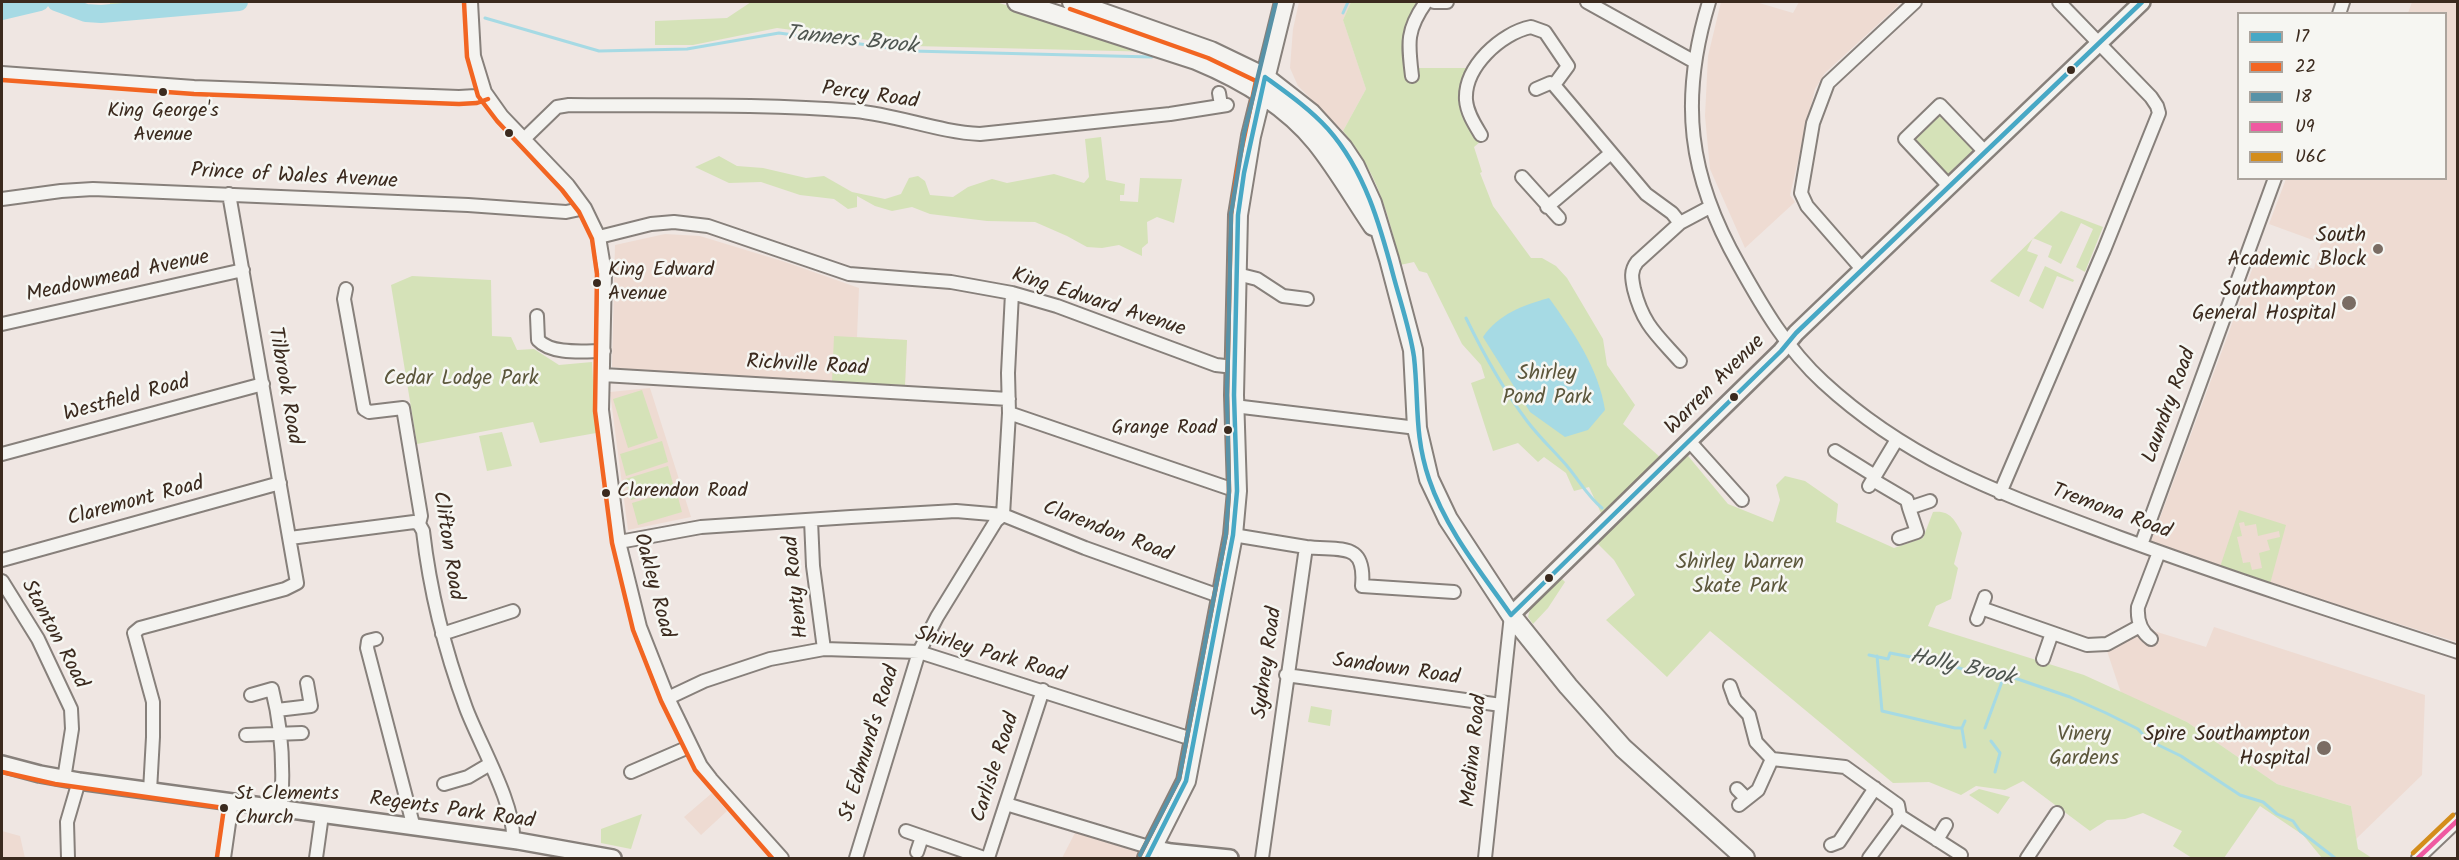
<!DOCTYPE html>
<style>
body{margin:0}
#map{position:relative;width:2459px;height:860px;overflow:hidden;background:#efe6e2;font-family:Kalam,sans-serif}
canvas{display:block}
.frame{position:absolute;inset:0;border:3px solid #3b2a1e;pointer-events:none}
.legend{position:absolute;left:2237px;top:12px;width:210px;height:168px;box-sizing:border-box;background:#f6f6f2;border:2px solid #aba49d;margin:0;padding:8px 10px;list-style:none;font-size:18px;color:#3b2a1e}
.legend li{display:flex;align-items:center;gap:12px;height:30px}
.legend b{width:30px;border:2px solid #aba49d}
</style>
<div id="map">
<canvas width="2459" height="860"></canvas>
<div class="frame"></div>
<ul class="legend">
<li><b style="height:8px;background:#47a8c5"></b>17</li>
<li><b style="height:8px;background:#f26522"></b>22</li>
<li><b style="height:8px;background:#5892a7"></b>18</li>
<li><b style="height:8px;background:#ef59a1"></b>U9</li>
<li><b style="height:8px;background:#d48d1b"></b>U6C</li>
</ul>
</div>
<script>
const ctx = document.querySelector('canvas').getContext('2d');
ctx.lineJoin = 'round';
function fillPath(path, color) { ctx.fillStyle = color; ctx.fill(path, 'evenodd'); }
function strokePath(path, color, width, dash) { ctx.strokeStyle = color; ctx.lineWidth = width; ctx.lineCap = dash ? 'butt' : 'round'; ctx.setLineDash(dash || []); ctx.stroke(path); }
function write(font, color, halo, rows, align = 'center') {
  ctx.font = font + ' Kalam,sans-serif'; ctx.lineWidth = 5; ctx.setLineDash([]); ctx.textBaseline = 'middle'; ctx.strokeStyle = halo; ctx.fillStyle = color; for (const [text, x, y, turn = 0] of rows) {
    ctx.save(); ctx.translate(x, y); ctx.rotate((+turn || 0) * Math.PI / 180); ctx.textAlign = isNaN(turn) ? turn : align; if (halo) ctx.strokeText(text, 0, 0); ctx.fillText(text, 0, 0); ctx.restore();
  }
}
fillPath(new Path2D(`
 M1299,2h52l-8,18 23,69 -23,42 -45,-45 -8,-18 3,-39z
 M1721,2h35l37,11 6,-11h96l4,3 -74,68 -10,16 -25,106 5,7 -50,46 -35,-79 -5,-53 3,-60z
 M2412,2h45v640l-187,-58 -119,-42 108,-291 25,10 2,-8 19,7 -2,5 11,4 7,-26 -52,-19 17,-45 160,-1v-164l-38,-1z
 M665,234l35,2 85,26 74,26 -2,49 50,3 -2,45 -258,-13 -35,-5 3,-122z
 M650,388l41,129 -63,13 -18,-138z
 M2214,627l211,68 -3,80 -66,64 -5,-33 -74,-22 -90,-62 -66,-29 -14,-42 37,-23 62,19z
 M712,793l15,18 -26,24 -17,-18z
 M1077,829l96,29h-111z
 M2,831l18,5 5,22h-23z`), '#eedbd2');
fillPath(new Path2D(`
 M110,2h97l-97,6z
 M751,2h245l162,50 -244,-6 -137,-18 -84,17h-38v-24l72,-3z
 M1351,2h68l-13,20v46h67l-7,13 15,60 -7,6 8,25 -2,1 13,33 38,52h11l14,8 11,12 36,61 4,26 28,40 -12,19 38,34c-12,18 -39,50 -60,55l-12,-26 -15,4 -8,-18 -22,-16 -6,5 -20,-19 -25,8 -22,-68 14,-5 -4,-13 -19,-21 -35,-71 -8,-2 -5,-9 -14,3c-10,-49 -24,-95 -57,-134l23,-42 -23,-69z
 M1939,115l34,35 -25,24 -34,-35z
 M1101,137l5,43 19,4 -1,11h-4v6l18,1 2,-24 42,1 -8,44 -17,-6 -10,5 1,21 -6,5v8l-23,-11 -17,3 -15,-1 -20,-11 -32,-14 -48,-1 -57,-7 -18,-7 -20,4 -17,-5 -18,-10v11l-9,2 -14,-10 -34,-4 -39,-13 -32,1 -34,-16 24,-11 18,10 26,2 43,10 18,-2 28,16 33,7 16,-5 8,-16 9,-2 7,5 5,14 23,2 15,-10 24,-8 15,4 47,-9 30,9 5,-6 -4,-38z
 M2061,211l42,16 -18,45 -9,-5 17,-38 -12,-6 -20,41 -13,-7 4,-11 -19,-8 -6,13 11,4 -19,42 -29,-16z
 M2045,266l29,14 -1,2 -16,-6 -14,33 -14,-8z
 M412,276l79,4 1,56 19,1 6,13 17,-1 25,16 33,-3 4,71 -56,10 -7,-21 -116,22 -26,-159z
 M834,336l73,4 -2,45 -73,-3z
 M642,390l16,48 -30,10 -15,-49z
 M502,432l10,34 -25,5 -8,-35z
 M662,441l6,21 -42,14 -6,-22z
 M1684,451l44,53 45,18 7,-22 -4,-15 9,-9 20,5 33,23 -2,18 58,26 29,-10 10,-26c17,-2 21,7 29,21l-8,31 4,4 -7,31 -15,7 -8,20 156,49 103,47 90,62 74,22 7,43 14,9h-50l-19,-23 -43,-29 -36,52h-32l-19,-12 9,-15 -39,-18 -18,6 -18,1 -17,11 -67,-50 -18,9 -29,-4 -15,9 -32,-13 -36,1 -183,-152 -43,46 -61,-57 29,-25 -21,-35 -17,-17z
 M668,466l6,21 -43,13 -6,-21z
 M676,490l6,22 -44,13 -6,-22z
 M2239,510l47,15 -16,59 -50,-17zM2244,522l1,4 11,-2 2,12 21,-5 1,6 -13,3 3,10 -11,3 3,15 -10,2 -2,-8 -7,1 -6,-26 5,-1 -3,-13z
 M1561,578l4,4 -17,26 -15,16 -5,-7 2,-8z
 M1311,706l21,4 -2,16 -22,-4z
 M1979,789l31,8 -12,17 -29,-19z
 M642,814l-11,35 -30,-6v-14z`), '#d5e2b8');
fillPath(new Path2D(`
 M1549,298c25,35 49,69 56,112l-17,20 -23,7 -35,-25 -47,-75c15,-23 41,-32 66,-39z`), '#a6dae4');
strokePath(new Path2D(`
 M1343,13l5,-11
 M485,18l114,33 88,-2 92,-16 133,18 240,6
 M1466,318c18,37 37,71 61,103 12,16 27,30 40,45 12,14 20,30 35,42
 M1869,655l19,4 2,-6 57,11 21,7 32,2 70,24 36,16 32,16 10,11 33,16 59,39 23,7 14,12 16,7 7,10 35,27
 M1877,656l5,55 73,17h7l3,-7
 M1985,728l19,-52
 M1962,729l3,18
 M1991,741l9,12 -5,19`), '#a6dae4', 3);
strokePath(new Path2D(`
 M56,2l30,11 15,1 138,-12
 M2,11l38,-9`), '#a6dae4', 18);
const minor = new Path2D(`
 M471,2l3,54 11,36 17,24 66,69 17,23 14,29 6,36 -3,137 17,132 21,85 28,71 33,68 10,13 71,79
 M1434,2h13
 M1587,2l108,60
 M1709,2c-30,98 -21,174 30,263 24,43 48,84 84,117 90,83 183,113 295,155 112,41 226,78 340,115
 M2339,14l4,-12
 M2,73l192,14 265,10 17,-1 9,-4
 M1412,76c-4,-33 -6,-46 14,-74
 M1536,89l14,-6 4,2 92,109 26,19 8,10
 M1219,93l2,12
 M1481,135c-6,-10 -14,-22 -15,-35 -2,-33 35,-67 65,-73l14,5 23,34 -14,19
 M524,139l33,-32 12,-2c95,1 191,-2 286,6 43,4 83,21 125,23l190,-20 57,-9
 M1522,177l37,41
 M1948,185l-43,-46 35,-34 44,46
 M2,199l59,-8 32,-2 375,16 98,7 19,-4
 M1547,207l64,-54
 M599,237l52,-13 23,-2 34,4 141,48 102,8 61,11 45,13 159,59 18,2
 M1862,269l-55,-63 -6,-13 12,-70 15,-40 87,-81
 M1237,274l20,5 26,17 24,3
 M346,289l-2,10 20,110 5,3 34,-4 18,108 -2,8 4,7c7,61 22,120 43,177 13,35 50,98 47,133
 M537,316l1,24c14,15 46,11 66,11
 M2,324l241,-54
 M1680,361c-23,-26 -37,-36 -46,-72 -2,-10 -4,-18 3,-27l43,-39 30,-16
 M603,375l406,24
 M1234,406l183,22
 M1009,413l228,78
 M1690,442l52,58
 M1835,451l40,25
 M2,454l261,-70
 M1873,480l34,20 2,8 21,-7
 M1869,486l27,-45
 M2000,493l104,-243 55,-137 -2,-7 -6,-9 -92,-95
 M811,520l2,46 11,83
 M1233,535l73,12 -44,311
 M290,538l124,-16 5,2
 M1899,538l18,-6 -8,-24
 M619,542l82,-15 150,-10 105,-6 47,4 82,33 137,49
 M2141,545l134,-367
 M1306,547c35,4 60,-6 56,39l92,6
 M2,560l278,-77
 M2,581l36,58 33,70 1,20 -8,50
 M1981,608l106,37 20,-1 33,-18
 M1977,619l8,-22
 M442,634l71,-23
 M376,639l-8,2 -1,7 47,180
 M2151,639c-11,-8 -14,-19 -13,-32l21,-55
 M2043,659l9,-26
 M1286,675l215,30
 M1730,686l5,14 14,15 7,27 16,17 73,8 53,38 2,11 -31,42
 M251,695l21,-6c10,39 12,79 9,119
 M668,698l36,-17 66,-22 54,-10 95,3 276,88
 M277,710l34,-4 -4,-23
 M246,735l56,-2
 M631,772l60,-26
 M444,784l24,-7 22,-13
 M1737,789l9,9
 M150,791l3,-54v-35l-19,-69 6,-5 145,-39 12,-6 -68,-389
 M1006,804l146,44
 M1739,805l19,-15 14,-31
 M1900,816l61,39
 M906,831l78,27
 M1937,840l9,-15
 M1831,845l8,-3 36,-54
 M917,852l5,-15
 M68,858l-1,-36 12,-41
 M224,858l8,-56
 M316,858l6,-43
 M856,858l63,-206 18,-35 59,-96 7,-6 6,-102 -1,-40 4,-80
 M988,858l55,-168
 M1485,858l26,-243
 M2027,858l30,-45
 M2418,858l40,-38`);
const tertiary = new Path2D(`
 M1511,615l270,-264 15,-18 346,-331
 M2,764l38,10 39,7 439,60 95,17
 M1152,848l19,4 59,6`);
const primary = new Path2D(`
 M1017,2l179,58c46,19 89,44 120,82 21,26 38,56 57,84
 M1072,2l139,49 54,26 46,36 32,35 12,18 17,37 17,56 24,91 4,78 12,51 19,40 63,96 57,71 55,62 122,110
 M1147,858l39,-77 47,-246 4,-44 -3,-96 4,-180 13,-79 33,-134`);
strokePath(minor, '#87807b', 16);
strokePath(tertiary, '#87807b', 20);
strokePath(primary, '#87807b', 22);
strokePath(minor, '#f4f3f0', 12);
strokePath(tertiary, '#f4f3f0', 15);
strokePath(primary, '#f4f3f0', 18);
strokePath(new Path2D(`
 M1511,615l270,-264 15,-18 346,-331
 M1147,858l39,-77 47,-246 4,-44 -3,-96 4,-180 6,-42 21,-96c22,16 45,32 63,52 37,42 52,96 66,149 7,26 16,52 20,79 5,44 0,78 15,122 17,51 52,93 82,136`), '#47a8c5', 4.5);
strokePath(new Path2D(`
 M464,2l3,55 11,39 19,25 65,69 17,22 13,27 5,35 -2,137 17,132 21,87 28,71 34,69 77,88
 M1070,9l138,49 48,23 -19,90 -6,44 -4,180 2,96 -3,43 -47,245 -39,76
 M2,80l192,14 265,10 18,-1 11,-4
 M2,772l53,12 169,24 -7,49`), '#f26522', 4.5);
strokePath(new Path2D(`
 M1140,855l39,-76 47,-245 3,-43 -2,-96 4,-181 13,-80 32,-132`), '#5892a7', 4.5);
strokePath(new Path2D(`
 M2418,858l40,-38`), '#ef59a1', 4.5);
strokePath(new Path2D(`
 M2413,853l40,-38`), '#d48d1b', 4.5);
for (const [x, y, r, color] of [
 [2071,70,5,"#3b2a1e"],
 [163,92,5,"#3b2a1e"],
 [509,133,5,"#3b2a1e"],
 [2378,249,6,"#7a6c63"],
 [597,283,5,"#3b2a1e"],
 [2349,303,8,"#7a6c63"],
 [1734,397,5,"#3b2a1e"],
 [1228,430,5,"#3b2a1e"],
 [606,493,5,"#3b2a1e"],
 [1549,578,5,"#3b2a1e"],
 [2324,748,8,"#7a6c63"],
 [224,808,5,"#3b2a1e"]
]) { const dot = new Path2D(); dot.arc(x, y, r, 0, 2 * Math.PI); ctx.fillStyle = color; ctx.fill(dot); strokePath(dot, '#f6f6f2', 2); }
write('20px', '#3b2a1e', '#f6f6f2', [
 ["King George's",163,113,"center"],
 ["Avenue",163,137,"center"],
 ["King Edward",608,272],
 ["Avenue",608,296],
 ["Grange Road",1217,430,"right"],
 ["Clarendon Road",617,493],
 ["St Clements",235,796],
 ["Church",235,820]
], 'left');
write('21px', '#3b2a1e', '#f6f6f2', [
 ["Percy Road",870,97,8],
 ["Prince of Wales Avenue",294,178,3],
 ["Meadowmead Avenue",118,278,-12],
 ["King Edward Avenue",1098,304,18],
 ["Richville Road",807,367,3],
 ["Tilbrook Road",283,386,80],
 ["Warren Avenue",1716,386,-45],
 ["Westfield Road",127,400,-15],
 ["Laundry Road",2171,406,-70],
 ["Claremont Road",136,503,-15],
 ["Tremona Road",2111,513,20],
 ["Clarendon Road",1107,533,21],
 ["Clifton Road",446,546,81],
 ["Oakley Road",652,586,75],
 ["Henty Road",798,587,-96],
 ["Stanton Road",53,635,62],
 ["Shirley Park Road",990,656,16],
 ["Sydney Road",1269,663,-82],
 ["Sandown Road",1396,671,8],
 ["St Edmund's Road",871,744,-73],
 ["Medina Road",1476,751,-84],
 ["Carlisle Road",997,768,-72],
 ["Regents Park Road",452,812,8]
]);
write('21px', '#3b2a1e', '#f6f6f2', [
 ["South",2366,237],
 ["Academic Block",2366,261],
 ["Southampton",2336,291],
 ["General Hospital",2336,315],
 ["Spire Southampton",2310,736],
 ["Hospital",2310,760]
], 'right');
write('21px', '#5c573c', '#f6f6f2', [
 ["Shirley",1547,375],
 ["Pond Park",1547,399],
 ["Cedar Lodge Park",461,380],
 ["Shirley Warren",1740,564],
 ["Skate Park",1740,588],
 ["Vinery",2084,736],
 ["Gardens",2084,760]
]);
write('italic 22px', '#4e5550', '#f6f6f2', [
 ["Tanners Brook",851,42,6],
 ["Holly Brook",1962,669,12]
]);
</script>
